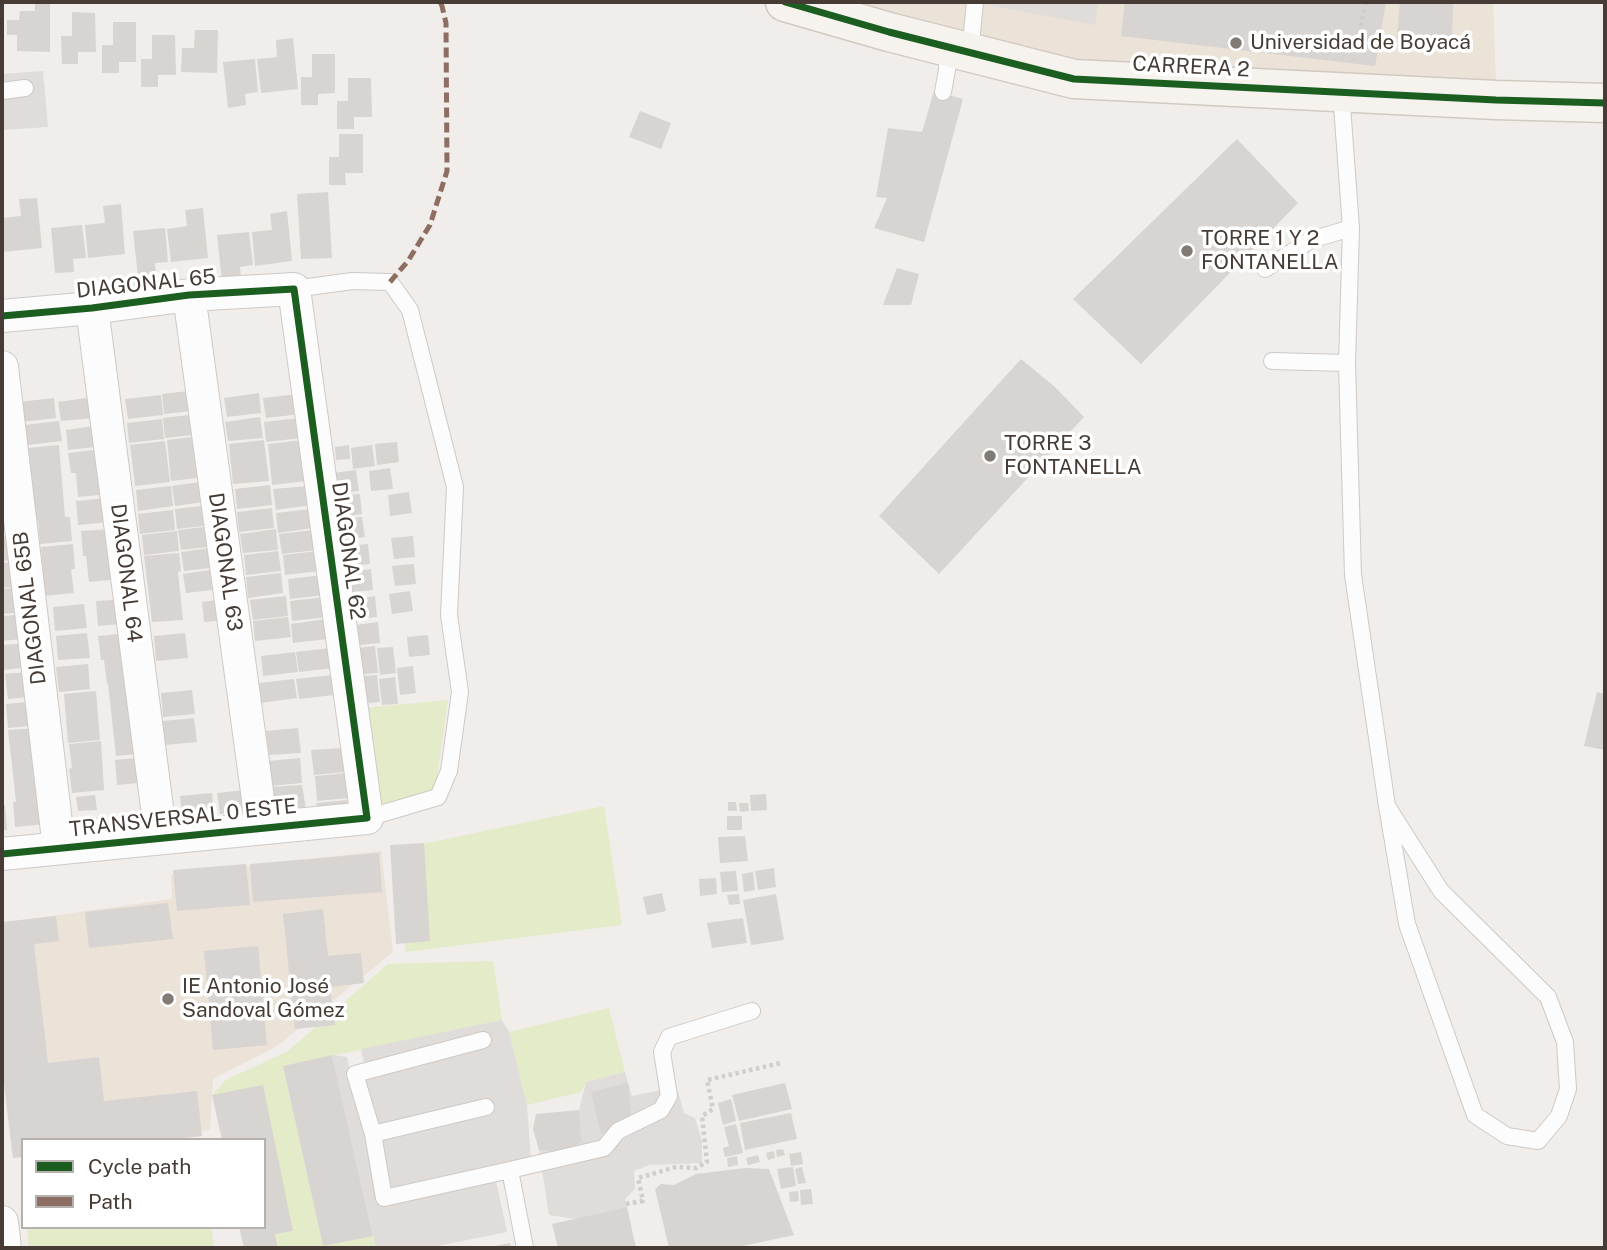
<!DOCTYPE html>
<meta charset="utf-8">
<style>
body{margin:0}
#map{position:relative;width:1607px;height:1250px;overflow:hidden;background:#f0edea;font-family:"Public Sans",sans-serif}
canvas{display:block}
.frame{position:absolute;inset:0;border:4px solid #473c35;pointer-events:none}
.legend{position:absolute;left:21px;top:1138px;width:245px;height:91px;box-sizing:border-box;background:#fff;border:2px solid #b5b1ae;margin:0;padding:9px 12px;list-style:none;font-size:21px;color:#473c35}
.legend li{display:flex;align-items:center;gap:14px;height:35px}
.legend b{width:35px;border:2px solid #b5b1ae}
</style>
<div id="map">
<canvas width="1607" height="1250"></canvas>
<div class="frame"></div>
<ul class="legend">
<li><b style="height:9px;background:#1b5e20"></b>Cycle path</li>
<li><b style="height:9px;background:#8d6e63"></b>Path</li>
</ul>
</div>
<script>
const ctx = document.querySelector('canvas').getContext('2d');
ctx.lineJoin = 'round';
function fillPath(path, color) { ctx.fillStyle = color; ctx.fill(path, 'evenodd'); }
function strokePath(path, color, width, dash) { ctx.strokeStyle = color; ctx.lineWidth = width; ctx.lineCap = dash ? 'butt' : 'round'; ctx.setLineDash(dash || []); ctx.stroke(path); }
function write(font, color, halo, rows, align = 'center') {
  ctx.font = font + ' "Public Sans",sans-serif'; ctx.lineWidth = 7; ctx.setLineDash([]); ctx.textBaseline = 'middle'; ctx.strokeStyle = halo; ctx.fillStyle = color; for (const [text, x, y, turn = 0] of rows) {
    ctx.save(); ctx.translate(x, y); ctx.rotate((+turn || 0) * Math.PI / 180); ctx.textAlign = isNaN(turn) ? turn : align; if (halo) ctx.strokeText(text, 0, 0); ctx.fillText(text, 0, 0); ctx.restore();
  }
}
fillPath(new Path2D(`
 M145,813l3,22 -68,6 -2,-22z`), '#e5ddd7');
fillPath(new Path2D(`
 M824,2h669l3,80 -421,-14z
 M381,851l12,101 -116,94 -64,33 -3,51 -88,10h-99v11l-11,1 -10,-78v-151l170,-24 -1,-24z`), '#ebe2d8');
fillPath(new Path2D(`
 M448,700l-13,92 -57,13 -14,-97z
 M604,806l18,119 -216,27 -12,-102z
 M493,961l9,59 -219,46 40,180 50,-10 3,12h-98l-3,-14 17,-3 -29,-145 -51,9 14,-15 62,-29 100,-87z
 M609,1008l16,64 -39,10 -5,10 -54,13 -18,-73z
 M27,1227h184l3,21h-185z`), '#e4ebc8');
fillPath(new Path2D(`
 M971,2h127l-3,23z
 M43,71l5,56 -46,3v-56z
 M502,1020l7,12 18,73 4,54 -38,8 14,65 -80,16h-51l-44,-193 15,2 3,13 15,-2 -4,-19z
 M625,1072l7,24 34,-7 12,2 6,22 11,5 7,23v22l-52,2 -16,6 1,18 -10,10 2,8 -52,12 -26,-4 -10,-65 24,2 19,-10 -3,-32 7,-28z`), '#dfdcd9');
fillPath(new Path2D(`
 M35,2h15v50l-33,-1v-16h-10v-15h12l1,-9h15z
 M1125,2h261l-11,64 -254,-30z
 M1400,2h53l-1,40 -55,-4z
 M72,12l23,1 1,39h-18v12h-16l-1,-28h11z
 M113,22h23v40h-17v11h-17v-28h11z
 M195,30h23l-1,43 -36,-1 1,-24h12z
 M152,35h23l1,40h-18v12h-17v-28h11z
 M293,38l5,51 -37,4 -4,-34 20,-2 -1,-17z
 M312,54h23v39l-17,1v11h-17v-28h11z
 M255,59l3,33 -13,2 1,11 -18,3 -5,-46z
 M348,78h23l1,39h-18v12h-17v-28h11z
 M934,91l29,8 -39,143 -50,-14 13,-30 -11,-1 12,-69 34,4z
 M640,111l31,12 -10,26 -32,-12z
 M339,134h24v39h-18l1,12h-17v-28h10z
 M1237,139l61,64 -157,161 -68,-65z
 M328,192l4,66 -31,1 -4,-65z
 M37,198l5,50 -40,4v-34l19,-2 -2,-17z
 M121,204l4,50 -37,4 -3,-33 20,-2 -2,-17z
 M203,208l5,50 -37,4 -4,-33 20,-3 -2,-16z
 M287,211l5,50 -37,5 -3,-34 20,-2 -2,-16z
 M82,225l4,33 -13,1 1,13 -19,1 -4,-45z
 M165,228l3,34 -13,1 1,12 -18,2 -5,-46z
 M249,232l4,33 -13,2 1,12 -19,2 -5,-46z
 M897,268l22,6 -8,31h-28z
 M1021,359l34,28 29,30 -145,157 -60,-58z
 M197,390l3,20 -36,4 -2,-20z
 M259,393l2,20 -34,4 -3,-19z
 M298,394l3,20 -35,4 -3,-20z
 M161,395l2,20 -35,4 -3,-20z
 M93,397l2,21 -34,3 -3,-19z
 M54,398l2,20 -35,4 -2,-20z
 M198,414l3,20 -36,4 -2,-20z
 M260,417l3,21 -35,3 -3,-19z
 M299,418l3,20 -36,4 -2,-20z
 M162,419l2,20 -35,4 -2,-20z
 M59,421l3,20 -35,4 -3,-20z
 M101,425l2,21 -35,4 -2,-20z
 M202,436l4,41 -35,4 -4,-41z
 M264,440l5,41 -36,3 -4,-40z
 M303,440l4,41 -35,4 -4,-41z
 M165,441l5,41 -35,4 -5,-41z
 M397,442l2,20 -22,3 -2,-21z
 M59,445l6,72h5l2,24 -32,3 -2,-23 -4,1 -6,-74z
 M349,445l1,14 -14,1 -1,-13z
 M372,445l3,21 -22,3 -2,-21z
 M103,449l3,20 -13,2 15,-1 2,24 -32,3 -2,-24h-5l-3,-20z
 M390,468l3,21 -22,2 -2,-20z
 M356,470l3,21 -22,2 -3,-20z
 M207,481l3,20 -35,5 -3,-20z
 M270,485l2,20 -35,4 -2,-20z
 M171,486l2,20 -35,5 -2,-21z
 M309,486l2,19 -35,5 -3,-21z
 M409,492l3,21 -22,3 -2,-21z
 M360,494l2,20 -21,3 -3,-21z
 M108,498l2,24 -32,3 -2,-24z
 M210,505l2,20 -35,4 -2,-20z
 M272,508l2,20 -35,4 -2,-20z
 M311,509l2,19 -35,5 -2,-20z
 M173,510l2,20 -35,4 -2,-20z
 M362,517l3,20 -22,3 -2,-21z
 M213,526l3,20 -35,4 -3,-20z
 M112,529l8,50 -31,3 -3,-26h-3l-2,-25z
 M276,529l2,21 -35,3 -3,-19z
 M314,530l3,20 -35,4 -3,-20z
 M177,531l2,20 -35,4 -2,-20z
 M20,535l2,24 -20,2v-24z
 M413,536l2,21 -21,2 -3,-21z
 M73,544l2,25h-4l3,24 -32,3 -3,-24h4l-2,-25z
 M368,544l2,20 -21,2 -3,-20z
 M217,547l2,20 -35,4 -3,-19z
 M278,551l3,20 -35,4 -2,-20z
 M318,551l2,20 -35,4 -2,-20z
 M179,553l2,18 -3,1 5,48 -31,2 -8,-66z
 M20,561l3,25 -21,2v-25z
 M414,564l2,20 -21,2 -3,-20z
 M218,569l3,20 -35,4 -3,-19z
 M371,569l2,21 -21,2 -2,-20z
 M281,573l2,20 -35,5 -2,-21z
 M323,575l2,20 -35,4 -2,-20z
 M23,587l2,25 -23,2v-25z
 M410,591l3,20 -21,3 -3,-20z
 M286,596l2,20 -35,4 -3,-20z
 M375,596l2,21 -22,2 -2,-20z
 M325,597l2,20 -35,4 -2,-20z
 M127,599l3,24 -32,3 -2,-25z
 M224,599l2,21 -22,2 -2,-20z
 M84,604l3,24 -32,3 -2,-24z
 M29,614l2,24 -29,3v-25z
 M288,617l3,20 -36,4 -2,-20z
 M326,619l2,20 -35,4 -2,-19z
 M378,622l2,21 -21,2 -3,-20z
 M87,633l3,25 -32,2 -2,-24z
 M129,633l18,120 -31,3 -8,-72h-1l-3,-24h-3l-3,-24z
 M185,633l3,25 -32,3 -2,-25z
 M428,635l2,20 -21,2 -2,-20z
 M31,643l2,24 -31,3v-25z
 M375,646l3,27 -15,1 -4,-26z
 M393,647l3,26 -16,2 -3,-27z
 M331,648l3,20 -35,4 -3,-20z
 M295,652l3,20 -35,4 -2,-20z
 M88,664l2,25 -31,3 -3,-25z
 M413,666l3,27 -16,2 -3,-27z
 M37,671l3,25 -32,3 -3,-25z
 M332,675l2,20 -35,4 -3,-20z
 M377,675l3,27 -15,1 -3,-27z
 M395,677l3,27 -16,1 -3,-26z
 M294,679l3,19 -36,5 -2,-20z
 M192,690l3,24 -32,3 -2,-24z
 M96,691l4,49 -32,3 -4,-49z
 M1597,692l8,2v56l-21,-4z
 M38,701l2,24 -32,3 -2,-24z
 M194,718l3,24 -32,3 -2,-24z
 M40,728l7,96 -32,3 -2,-25h3l-8,-72z
 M298,728l3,25 -32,2 -3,-24z
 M101,741l3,49 -32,3 -3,-24 3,-1 -3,-24z
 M343,748l2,24 -31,3 -3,-25z
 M146,757l3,25 -32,3 -2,-25z
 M300,758l2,25 -32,3 -2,-25z
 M347,773l2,25 -32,3 -2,-25z
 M302,785l4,24 -34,3 -2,-25z
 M245,790l2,21 -27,3 -3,-21z
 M212,793l2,24 -31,3 -3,-24z
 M766,794l1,16 -16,1 -1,-16z
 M95,795l2,15 -19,1 -2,-14z
 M347,800l2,17 -30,3 -3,-17z
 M728,802h8l1,9h-9z
 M739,803h9l1,8 -9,1z
 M2,805h3l2,25h-5z
 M727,816h15v14h-15z
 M745,836l3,25 -28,2 -2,-26z
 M424,843l6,98 -34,3 -6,-99z
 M379,853l3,39 -129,10 -3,-38z
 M246,864l4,41 -73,6 -4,-41z
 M774,868l2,19 -18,3 -3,-19z
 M736,871l2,20 -16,1 -2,-20z
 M753,872l2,18 -11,2 -2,-18z
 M716,878l1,16 -17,2 -1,-17z
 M662,893l4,18 -19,4 -4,-18z
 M739,894l1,10 -11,1 -2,-10z
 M776,894l8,46 -33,5 -8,-45z
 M168,903l5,36 -84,9 -4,-36z
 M323,909l5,47 33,-3 3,30 -34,4 5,38 -40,4 -12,-115z
 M56,916l3,25 -25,3 14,119 51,-6 5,44 93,-10 5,45 -33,4h-146v17l-10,1 -11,-94v-142z
 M743,918l4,25 -35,5 -5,-25z
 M258,946l9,99 -54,5 -9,-99z
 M332,1055l41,181 -50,10 -40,-180z
 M628,1083l3,33 -30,18 -10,-42z
 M785,1083l7,26 -53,12 -7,-26z
 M263,1085l30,146 -18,3 3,14h-34l-5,-21h25v-87h-42l-10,-45z
 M731,1099l5,22 -13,4 -5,-22z
 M579,1110l3,32 -19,10 -24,-2 -6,-21 3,-15z
 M791,1113l6,26 -52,11 -5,-27z
 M736,1124l7,29 -18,4 -2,-9 6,-2 -5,-19z
 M783,1149l2,6 -8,2 -1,-7z
 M774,1151l1,7 -7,2 -2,-7z
 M801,1152l2,12 -12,2 -2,-12z
 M758,1155l2,7 -12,3 -2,-7z
 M737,1156l1,9 -10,2 -1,-9z
 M793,1167l3,19 -15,3 -4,-20z
 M802,1167l4,16 -8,1 -3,-15z
 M745,1168l24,1 25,66 -60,13h-65l-14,-59 6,-5 13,1 22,-11z
 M811,1189l2,15 -12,1 -1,-15z
 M798,1191l1,10 -9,1 -1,-10z
 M627,1207l9,41h-78l-6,-24z
 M510,1243l1,5h-20v-1z`), '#d8d4d1');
const lane = new Path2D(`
 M970,53l5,-51
 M2,91l23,-3
 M943,92l4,-22 1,-23
 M1341,92l10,136 -4,135 6,212 34,231 20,118 68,191 32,21 31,5 21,-25 9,-27 -3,-47 -17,-45 -107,-106 -54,-85
 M1265,269l46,-29 40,-12
 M294,289l58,-8 38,1 20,28 45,177 -6,128 11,77 -11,79 -11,26 -71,21
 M1272,361l75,2
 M483,1040l-128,34 18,60 11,64 126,-28 15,78
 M373,1134l113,-27
 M510,1170l94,-22 14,-17 43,-21 8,-14 -7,-44 7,-15 83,-26`);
const street = new Path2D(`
 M189,295l73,533
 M92,308l69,530
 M2,316l90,-8 97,-13 105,-6 73,529 -365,36
 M2,367l57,481
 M2,1222l3,26`);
const secondary = new Path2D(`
 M785,2l104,30 185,47 422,21 109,3`);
strokePath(lane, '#cdc9c6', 18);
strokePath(street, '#cdc9c6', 34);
strokePath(secondary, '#d1cac1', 41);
strokePath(new Path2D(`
 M1359,33l7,-31
 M626,1204l17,-3 -5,-23 38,-11 20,1 11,-6 -5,-46 11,-7 -6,-29 74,-17`), '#d1cdca', 4.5, [3.5, 3.5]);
strokePath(lane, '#fdfcfc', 16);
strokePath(street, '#fdfcfc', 32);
strokePath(secondary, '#f6f3ee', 38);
strokePath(new Path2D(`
 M390,282l18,-21 22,-36 17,-54 -1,-148 -4,-17 -2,-4`), '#8d6e63', 5, [10, 5]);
strokePath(new Path2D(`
 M785,2l104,30 185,47 422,21 109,3
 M2,316l90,-8 97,-13 105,-6 73,529 -365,36`), '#1b5e20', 7);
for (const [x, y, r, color] of [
 [1236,43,7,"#827a74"],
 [1187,251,7,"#827a74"],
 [990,456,7,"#827a74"],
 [168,999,7,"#827a74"]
]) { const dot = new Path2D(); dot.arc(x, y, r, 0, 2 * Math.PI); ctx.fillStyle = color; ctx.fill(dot); strokePath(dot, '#fff', 2.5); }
write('21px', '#473c35', '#fff', [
 ["Universidad de Boyacá",1250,43],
 ["TORRE 1 Y 2",1201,239],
 ["FONTANELLA",1201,263],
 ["TORRE 3",1004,444],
 ["FONTANELLA",1004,468],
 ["IE Antonio José",182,987],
 ["Sandoval Gómez",182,1011]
], 'left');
write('21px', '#473c35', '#fff', [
 ["CARRERA 2",1191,67,3],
 ["DIAGONAL 65",146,284,-6],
 ["DIAGONAL 62",348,551,82],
 ["DIAGONAL 63",225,562,82],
 ["DIAGONAL 64",126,573,83],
 ["DIAGONAL 65B",30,608,-97],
 ["TRANSVERSAL 0 ESTE",183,818,-6]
]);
</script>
